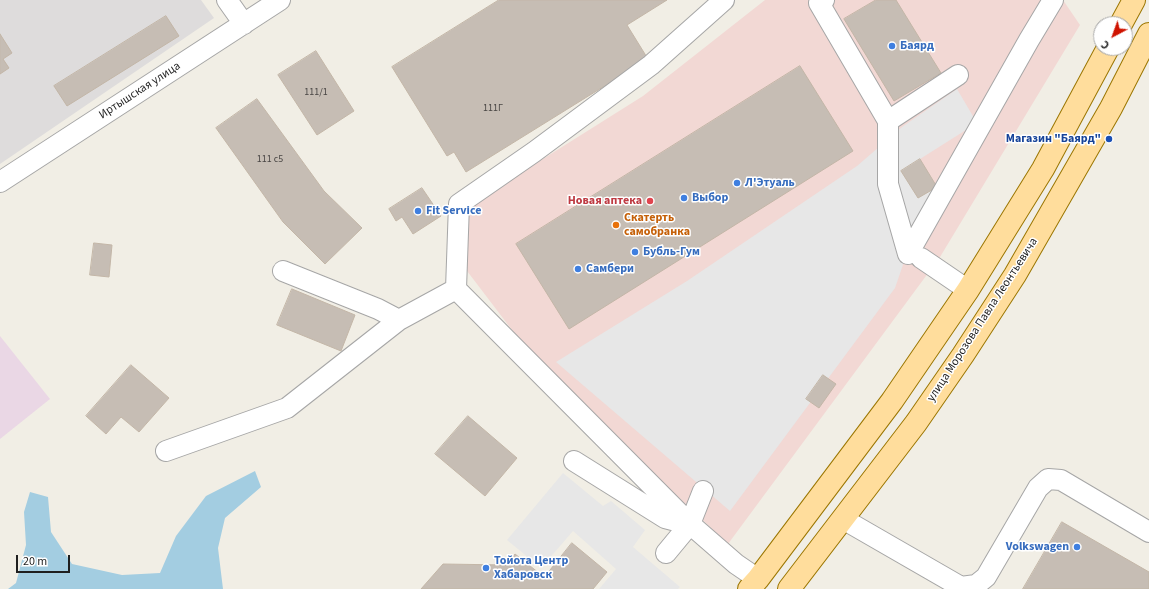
<!DOCTYPE html>
<meta charset="utf-8">
<style>
body{margin:0}
#map{position:relative;width:1149px;height:589px;overflow:hidden;background:#f1eee5;font-family:"Source Sans 3",sans-serif}
canvas{display:block}
.north{position:absolute;left:1093px;top:16px;width:40px;height:40px;box-sizing:border-box;background:#fff;border:1px solid #a5a5a5;border-radius:50%;rotate:221deg;font-size:11px;font-weight:700;line-height:16px;text-align:center;color:#1f1f1f}
.north::after{content:'';display:block;margin:auto;width:14px;height:18px;background:#cf1300;clip-path:polygon(50% 0,100% 100%,50% 72%,0 100%)}
.scale{position:absolute;left:16px;top:555px;width:54px;height:18px;box-sizing:border-box;border:2px solid #1f1f1f;border-top:0;padding-left:5px;font-size:12px;line-height:14px;white-space:nowrap;color:#1f1f1f;-webkit-text-stroke:3px #fff;paint-order:stroke}
</style>
<div id="map">
<canvas width="1149" height="589"></canvas>
<div class="north">С</div>
<div class="scale">20 m</div>
</div>
<script>
const ctx = document.querySelector('canvas').getContext('2d');
ctx.lineJoin = 'round';
function fillPath(path, color) { ctx.fillStyle = color; ctx.fill(path, 'evenodd'); }
function strokePath(path, color, width, dash) { ctx.strokeStyle = color; ctx.lineWidth = width; ctx.lineCap = dash ? 'butt' : 'round'; ctx.setLineDash(dash || []); ctx.stroke(path); }
function write(font, color, halo, rows, align = 'center') {
  ctx.font = font + ' "Source Sans 3",sans-serif'; ctx.lineWidth = 3; ctx.setLineDash([]); ctx.textBaseline = 'middle'; ctx.strokeStyle = halo; ctx.fillStyle = color; for (const [text, x, y, turn = 0] of rows) {
    ctx.save(); ctx.translate(x, y); ctx.rotate((+turn || 0) * Math.PI / 180); ctx.textAlign = isNaN(turn) ? turn : align; if (halo) ctx.strokeText(text, 0, 0); ctx.fillText(text, 0, 0); ctx.restore();
  }
}
fillPath(new Path2D(`
 M0,0h201l13,18 -214,146z`), '#dedcdc');
fillPath(new Path2D(`
 M765,0h298l17,25 -140,232 -212,287 -187,-176 -77,-101 1,-59 178,-112z`), '#f2d8d4');
fillPath(new Path2D(`
 M0,336l50,63 -50,40z`), '#ead7e5');
fillPath(new Path2D(`
 M957,89l20,34 -57,36 17,28 -19,34 -23,67 -165,223 -174,-149 131,-81 170,-115 45,-39z
 M563,473l40,33 8,-5 34,29 -12,17 47,40 -2,2h-79l17,-20 -43,-38 -32,37 -34,-28z`), '#e7e7e7');
fillPath(new Path2D(`
 M255,471l6,16 -36,31 -7,30 5,41h-215l8,-6 10,-38 -2,-33 6,-20 18,5 3,35 21,32 50,11 38,-2 16,-37 30,-40z`), '#a3cde1');
const building = new Path2D(`
 M499,0h168l-40,25 21,34 -182,113 -12,-20 -7,4 -55,-89z
 M876,0h20l45,73 -47,28 -50,-82z
 M166,16l13,20 -112,70 -13,-20z
 M0,34l12,19 -9,6 6,9 -9,6z
 M316,51l38,60 -37,24 -39,-60z
 M800,66l53,85 -284,178 -53,-85z
 M257,99l67,92 38,37 -37,36 -42,-42 -67,-94z
 M920,159l17,28 -19,11 -17,-27z
 M422,188l19,28 -28,18 -11,-17 -6,4 -7,-12z
 M94,243l18,2 -3,32 -19,-2z
 M292,289l63,26 -14,36 -64,-26z
 M131,365l38,33 -30,34 -18,-15 -15,17 -20,-18z
 M823,375l13,9 -17,24 -13,-9z
 M468,416l49,42 -32,38 -50,-42z
 M1062,522l87,50v17h-126z
 M572,543l35,29 -14,17h-172l22,-25 63,1 9,-11 29,23z`);
fillPath(building, '#c6bdb4');
strokePath(building, '#c3b6a7', 1);
const minor = new Path2D(`
 M227,0l17,24
 M824,0l-5,3 69,118
 M0,182l280,-182
 M908,254l121,-214 24,-40
 M908,254l-20,-70v-63l70,-46
 M921,258l47,32
 M283,271l95,38 21,11 57,-31 234,235 46,40 22,15
 M456,289l3,-85 75,-52 117,-87 73,-65
 M166,451l121,-43 112,-88
 M574,461l91,57 23,6
 M843,519l118,68 15,-2 10,-8 52,-89 10,-9 13,1 88,52
 M666,553l24,-29 13,-33`);
const major = new Path2D(`
 M1121,24l13,-24
 M749,589l9,-10 134,-178 76,-111 75,-121 65,-121
 M789,589l127,-166 47,-68 52,-80 96,-167 38,-74`);
strokePath(minor, '#a6a6a6', 22);
strokePath(major, '#9b7600', 24);
strokePath(minor, '#fff', 20);
strokePath(major, '#ffdd9c', 22);
for (const [x, y, r, color] of [
 [892,46,4,"#3f7fe0"],
 [1109,139,4,"#1a4fb4"],
 [737,183,4,"#3f7fe0"],
 [684,198,4,"#3f7fe0"],
 [650,201,4,"#e0444e"],
 [418,211,4,"#3f7fe0"],
 [616,225,4,"#e8710a"],
 [635,252,4,"#3f7fe0"],
 [578,269,4,"#3f7fe0"],
 [1077,547,4,"#3f7fe0"],
 [486,568,4,"#3f7fe0"]
]) { const dot = new Path2D(); dot.arc(x, y, r, 0, 2 * Math.PI); ctx.fillStyle = color; ctx.fill(dot); strokePath(dot, '#fff', 1.5); }
write('10px', '#494644', null, [
 ["111/1",316,93],
 ["111Г",493,109],
 ["111 с5",270,160]
]);
write('bold 12px', '#366cbe', '#fff', [
 ["Баярд",900,46],
 ["Л'Этуаль",745,183],
 ["Выбор",692,198],
 ["Fit Service",426,211],
 ["Бубль-Гум",643,252],
 ["Самбери",586,269],
 ["Volkswagen",1069,547,"right"],
 ["Тойота Центр",494,561],
 ["Хабаровск",494,575]
], 'left');
write('12px', '#1f1f1f', '#fff', [
 ["Иртышская улица",140,91,-33],
 ["улица Морозова Павла Леонтьевича",983,320,-57]
]);
write('bold 12px', '#164399', '#fff', [
 ["Магазин \"Баярд\"",1101,139]
], 'right');
write('bold 12px', '#be3a42', '#fff', [
 ["Новая аптека",642,201]
], 'right');
write('bold 12px', '#c56008', '#fff', [
 ["Скатерть",624,218],
 ["самобранка",624,232]
], 'left');
</script>
